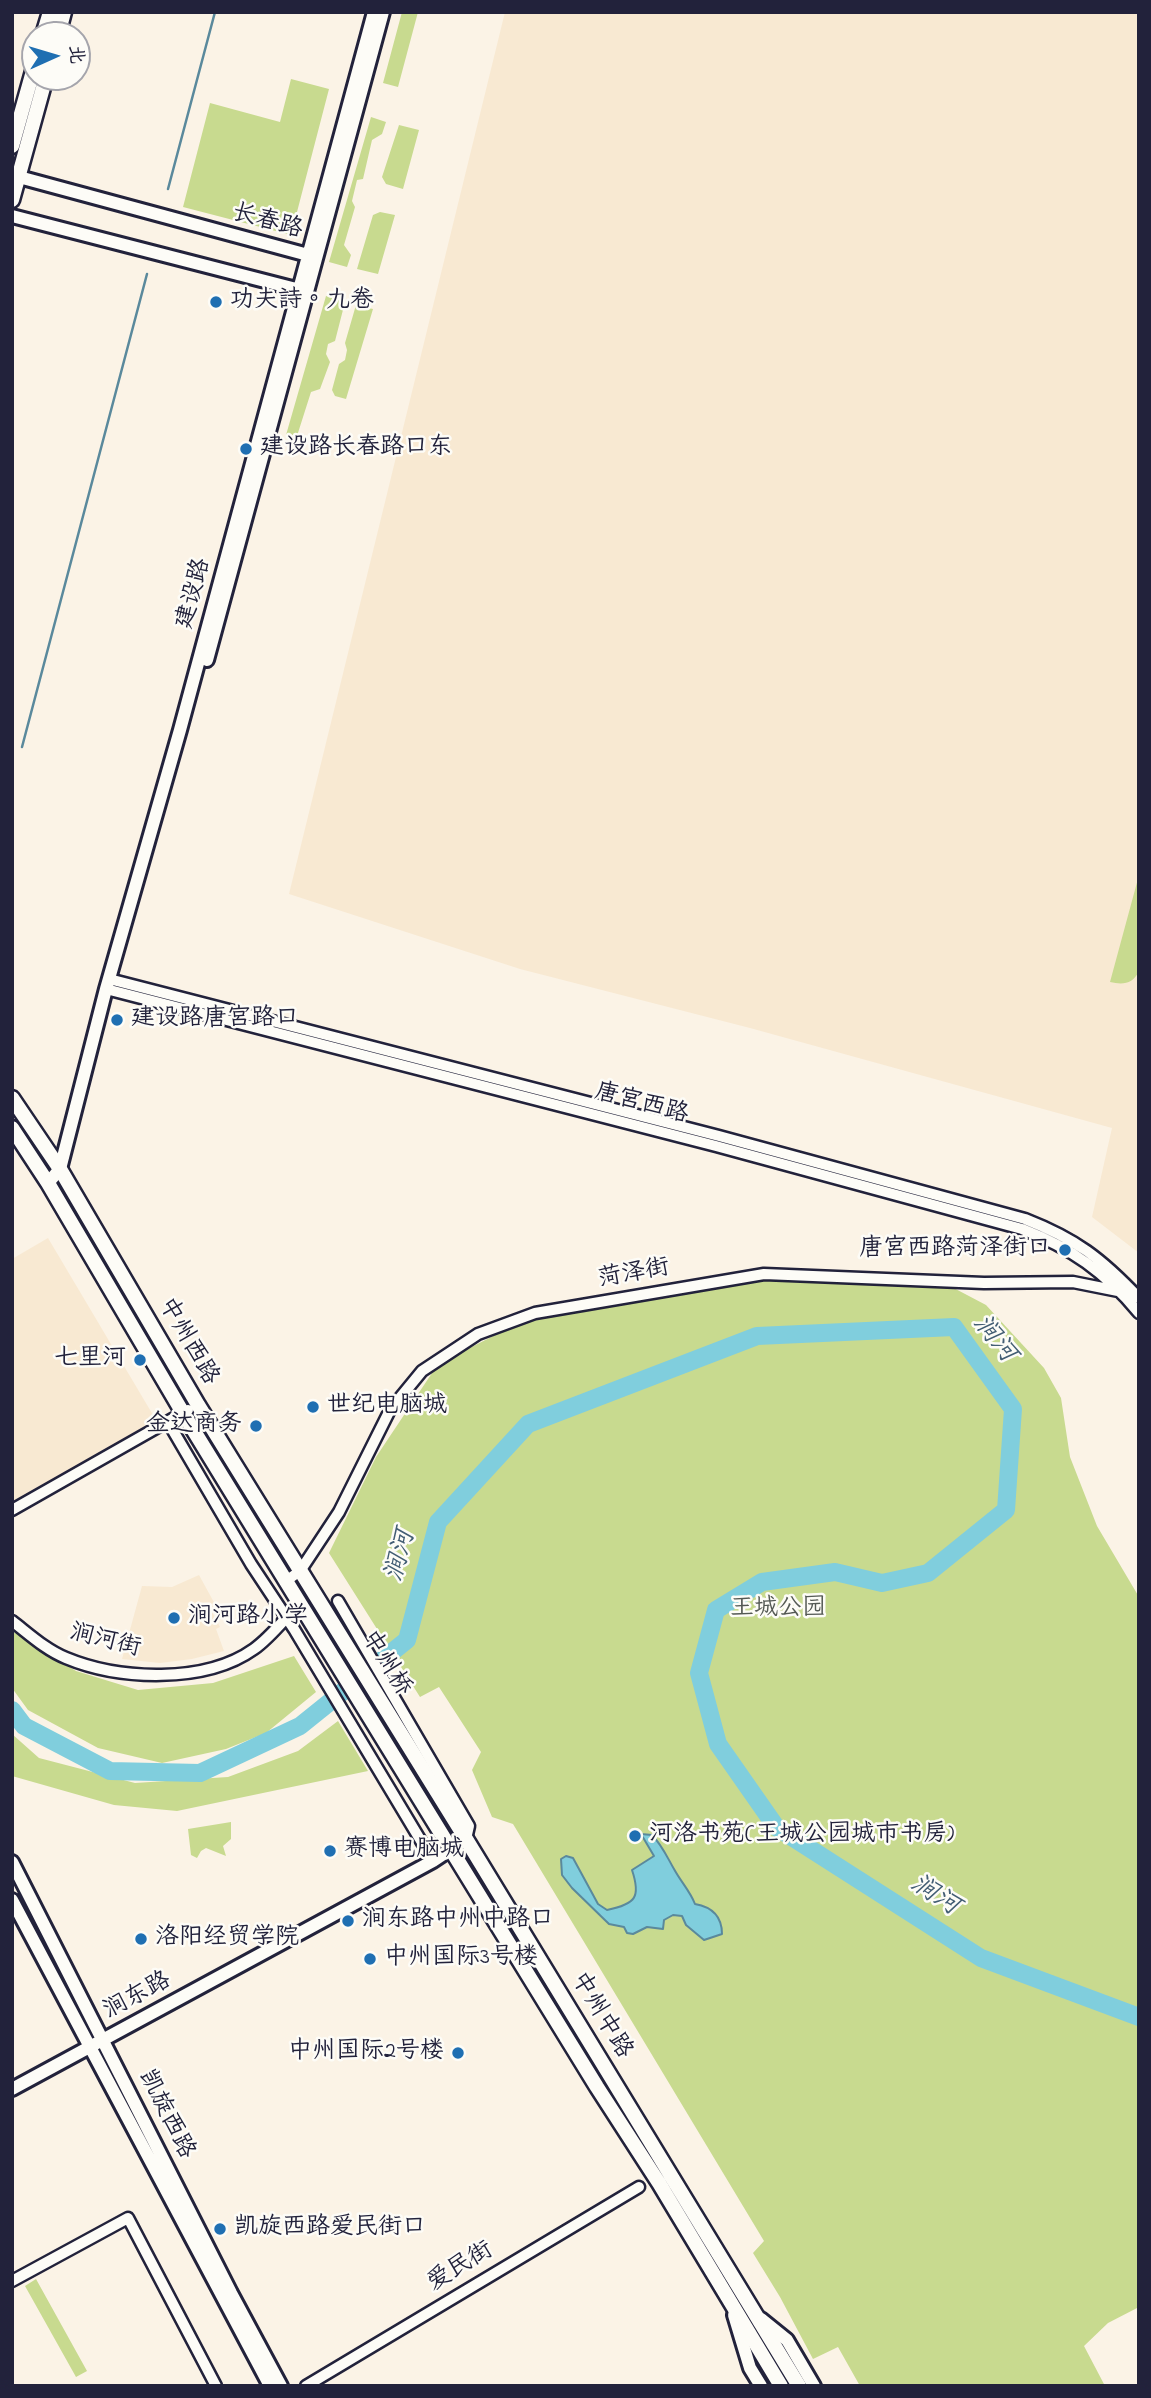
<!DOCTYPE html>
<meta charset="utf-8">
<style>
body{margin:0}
#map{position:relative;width:1151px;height:2398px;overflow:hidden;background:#fbf3e6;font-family:"Indie Flower","LXGW WenKai TC",sans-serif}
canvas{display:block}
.frame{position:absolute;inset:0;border:14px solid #22223b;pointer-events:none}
.north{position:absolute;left:21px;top:21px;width:70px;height:70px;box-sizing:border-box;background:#fdfcf7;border:2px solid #a5a5ac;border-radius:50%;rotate:86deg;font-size:19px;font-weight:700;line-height:28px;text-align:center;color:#22223b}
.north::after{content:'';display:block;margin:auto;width:24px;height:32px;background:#1f6fb2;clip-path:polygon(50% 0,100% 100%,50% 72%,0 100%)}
</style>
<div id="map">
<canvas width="1151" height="2398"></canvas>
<div class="frame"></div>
<div class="north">北</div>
</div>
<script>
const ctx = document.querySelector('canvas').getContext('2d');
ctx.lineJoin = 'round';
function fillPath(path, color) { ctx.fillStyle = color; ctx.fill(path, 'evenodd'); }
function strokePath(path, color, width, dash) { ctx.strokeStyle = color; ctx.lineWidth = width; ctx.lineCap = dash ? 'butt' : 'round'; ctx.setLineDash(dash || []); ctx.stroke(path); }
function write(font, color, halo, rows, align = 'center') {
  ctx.font = font + ' "Indie Flower","LXGW WenKai TC",sans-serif'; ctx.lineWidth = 5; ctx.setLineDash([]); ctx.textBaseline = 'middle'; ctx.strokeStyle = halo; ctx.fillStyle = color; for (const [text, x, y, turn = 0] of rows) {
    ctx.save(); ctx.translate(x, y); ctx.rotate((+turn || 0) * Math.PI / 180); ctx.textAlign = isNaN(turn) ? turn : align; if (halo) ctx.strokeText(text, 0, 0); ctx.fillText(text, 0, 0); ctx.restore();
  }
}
fillPath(new Path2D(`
 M505,12h634v1241l-47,-36 20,-89 -362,-100 -230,-59 -231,-75z
 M48,1238l108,182 -144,83v-244z
 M199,1575l17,31 -5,4 9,17 -4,2 8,22 -32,8 -32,4 -38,-4 20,-73 30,1z`), '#f8e9d2');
fillPath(new Path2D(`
 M402,12h16l-20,75 -15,-4z
 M291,79l38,10 -38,146 -108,-28 27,-104 70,19z
 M371,117l15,5 -4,12 -10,6 -9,39 -6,1 -5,21 3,6 -11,38 7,10 -4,12 -18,-5z
 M399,125l20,5 -16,59 -17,-5 -4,-7z
 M380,212l15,3 -17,59 -21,-5 16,-54z
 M326,296l19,6 -10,39 -7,3 -2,10 4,8 -10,27 -9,3 -14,44 -11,-1z
 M356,305l17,4 -27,90 -11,-3 -3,-6 7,-26 6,-4 2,-10 -2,-7z
 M1139,875v96c-6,13 -16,14 -29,11z
 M822,1271l107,4 57,30 58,63 17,30 9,59 27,69 42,71v710l-31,16 -24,23 21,40h-245l-22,-39 -25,12 -33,-62 -27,-44 11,-12 -251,-417 -21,-7 -20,-47 9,-18 -42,-65 -19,10 -91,-144 47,-96 62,-93 71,-36 59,-21 149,-23z
 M12,1631l64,40 62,19 75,-7 81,-27 22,36 -50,41 -40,16 -64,14 -64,-15 -70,-38 -16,-22z
 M338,1721l30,50 -191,40 -63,-6 -102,-29v-42l27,24 96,25 93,-6 70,-26z
 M231,1822v17l-8,7 3,10 -20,-8 -5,3 -4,7 -6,-3 -3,-26z
 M36,2279l51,92 -11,6 -51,-91z`), '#c8da8f');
const water = new Path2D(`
 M641,1834l11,1c10,10 15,22 22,34 7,13 16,22 21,35 17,3 27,13 27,30l-18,6 -18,-15 -4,-9 -9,-1 -9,5 -1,9 -16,-2 -14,7 -6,-1 -3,-6 -15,-3 -37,-36 -10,-13 -1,-16 5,-3 7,2 25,46 9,6c29,-6 34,-13 25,-40l22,-14z`);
fillPath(water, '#80cedd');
strokePath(water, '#5a899c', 2);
strokePath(new Path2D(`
 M168,189l47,-177
 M22,747l125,-473`), '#5a899c', 2.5);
strokePath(new Path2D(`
 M12,1710l12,16 86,45 90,2 100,-47 107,-86 31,-118 90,-98 229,-88 197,-9 59,82 -7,101 -78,63 -46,10 -47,-11 -73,10 -46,28 -17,63 19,71 58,83 205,131 158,59`), '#80cedd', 18);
const street = new Path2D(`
 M109,979l610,157 306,83c51,20 76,39 114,79
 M106,989l610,157 306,83c49,19 83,43 117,84
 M168,1422l83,142 43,65 139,232
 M12,1510l176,-100
 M286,1581l14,-10 8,-12 31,-47 51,-102 32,-39 56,-37 57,-21 229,-39 220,9 89,-1 45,9
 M338,1601l131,225 -3,13
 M12,1621c17,13 34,29 54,37 53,22 139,26 188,-9 17,-12 31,-31 46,-46
 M12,2281l116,-63 88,168
 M306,2386l333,-199`);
const secondary = new Path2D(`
 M12,179l7,-2 289,78
 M12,216l288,74
 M207,660l176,-648
 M48,1183l12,-14 46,-180 74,-259 194,-718
 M12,1862l219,431 50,93
 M12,1900l258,486
 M12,2089l421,-228 33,-22
 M734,2315l16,53 11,18
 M761,2319l26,21 27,46`);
const primary = new Path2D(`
 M43,35l7,-23
 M58,35l6,-23
 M12,146l23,-82
 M12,200l34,-123
 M12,1098l48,71 138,236 268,434 333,547
 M12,1128l36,55 135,230 103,168 311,506 62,96 122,203`);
strokePath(street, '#22223b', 15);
strokePath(secondary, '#22223b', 18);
strokePath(primary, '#22223b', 19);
strokePath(street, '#fdfcf7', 10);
strokePath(secondary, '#fdfcf7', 12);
strokePath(primary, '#fdfcf7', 14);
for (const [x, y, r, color] of [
 [216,302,7,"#1f6fb2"],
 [246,449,7,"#1f6fb2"],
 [117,1020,7,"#1f6fb2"],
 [1065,1250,7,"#1f6fb2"],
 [140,1360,7,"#1f6fb2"],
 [313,1407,7,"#1f6fb2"],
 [256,1426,7,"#1f6fb2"],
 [174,1618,7,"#1f6fb2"],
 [635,1836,7,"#1f6fb2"],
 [330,1851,7,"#1f6fb2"],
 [348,1921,7,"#1f6fb2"],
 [141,1939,7,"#1f6fb2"],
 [370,1959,7,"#1f6fb2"],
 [458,2053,7,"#1f6fb2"],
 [220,2229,7,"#1f6fb2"]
]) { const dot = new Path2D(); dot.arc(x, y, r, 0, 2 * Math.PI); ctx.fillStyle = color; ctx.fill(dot); strokePath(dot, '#fdfcf7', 2.5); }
write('24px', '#22223b', '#fdfcf7', [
 ["长春路",267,223,15],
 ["建设路",195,594,-75],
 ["唐宫西路",641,1105,15],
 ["菏泽街",634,1275,-10],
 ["中州西路",187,1342,60],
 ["涧河街",105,1642,14],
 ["中州桥",385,1664,58],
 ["涧东路",138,1997,-28],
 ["中州中路",600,2016,59],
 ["凯旋西路",165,2115,63],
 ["爱民街",461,2268,-31]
]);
write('24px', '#22223b', '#fdfcf7', [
 ["功夫詩。九卷",230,302],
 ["建设路长春路口东",260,449],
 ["建设路唐宫路口",131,1020],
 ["唐宫西路菏泽街口",1051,1250,"right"],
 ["七里河",126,1360,"right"],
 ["世纪电脑城",327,1407],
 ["金达商务",242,1426,"right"],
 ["涧河路小学",188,1618],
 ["河洛书苑(王城公园城市书房)",649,1836],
 ["赛博电脑城",344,1851],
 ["涧东路中州中路口",362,1921],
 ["洛阳经贸学院",155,1939],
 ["中州国际3号楼",384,1959],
 ["中州国际2号楼",444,2053,"right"],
 ["凯旋西路爱民街口",234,2229]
], 'left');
write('24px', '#545954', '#fdfcf7', [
 ["王城公园",778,1610]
]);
write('italic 26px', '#435e74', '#fdfcf7', [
 ["涧河",993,1340,51],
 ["涧河",402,1556,-75],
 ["涧河",934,1897,33]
]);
</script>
